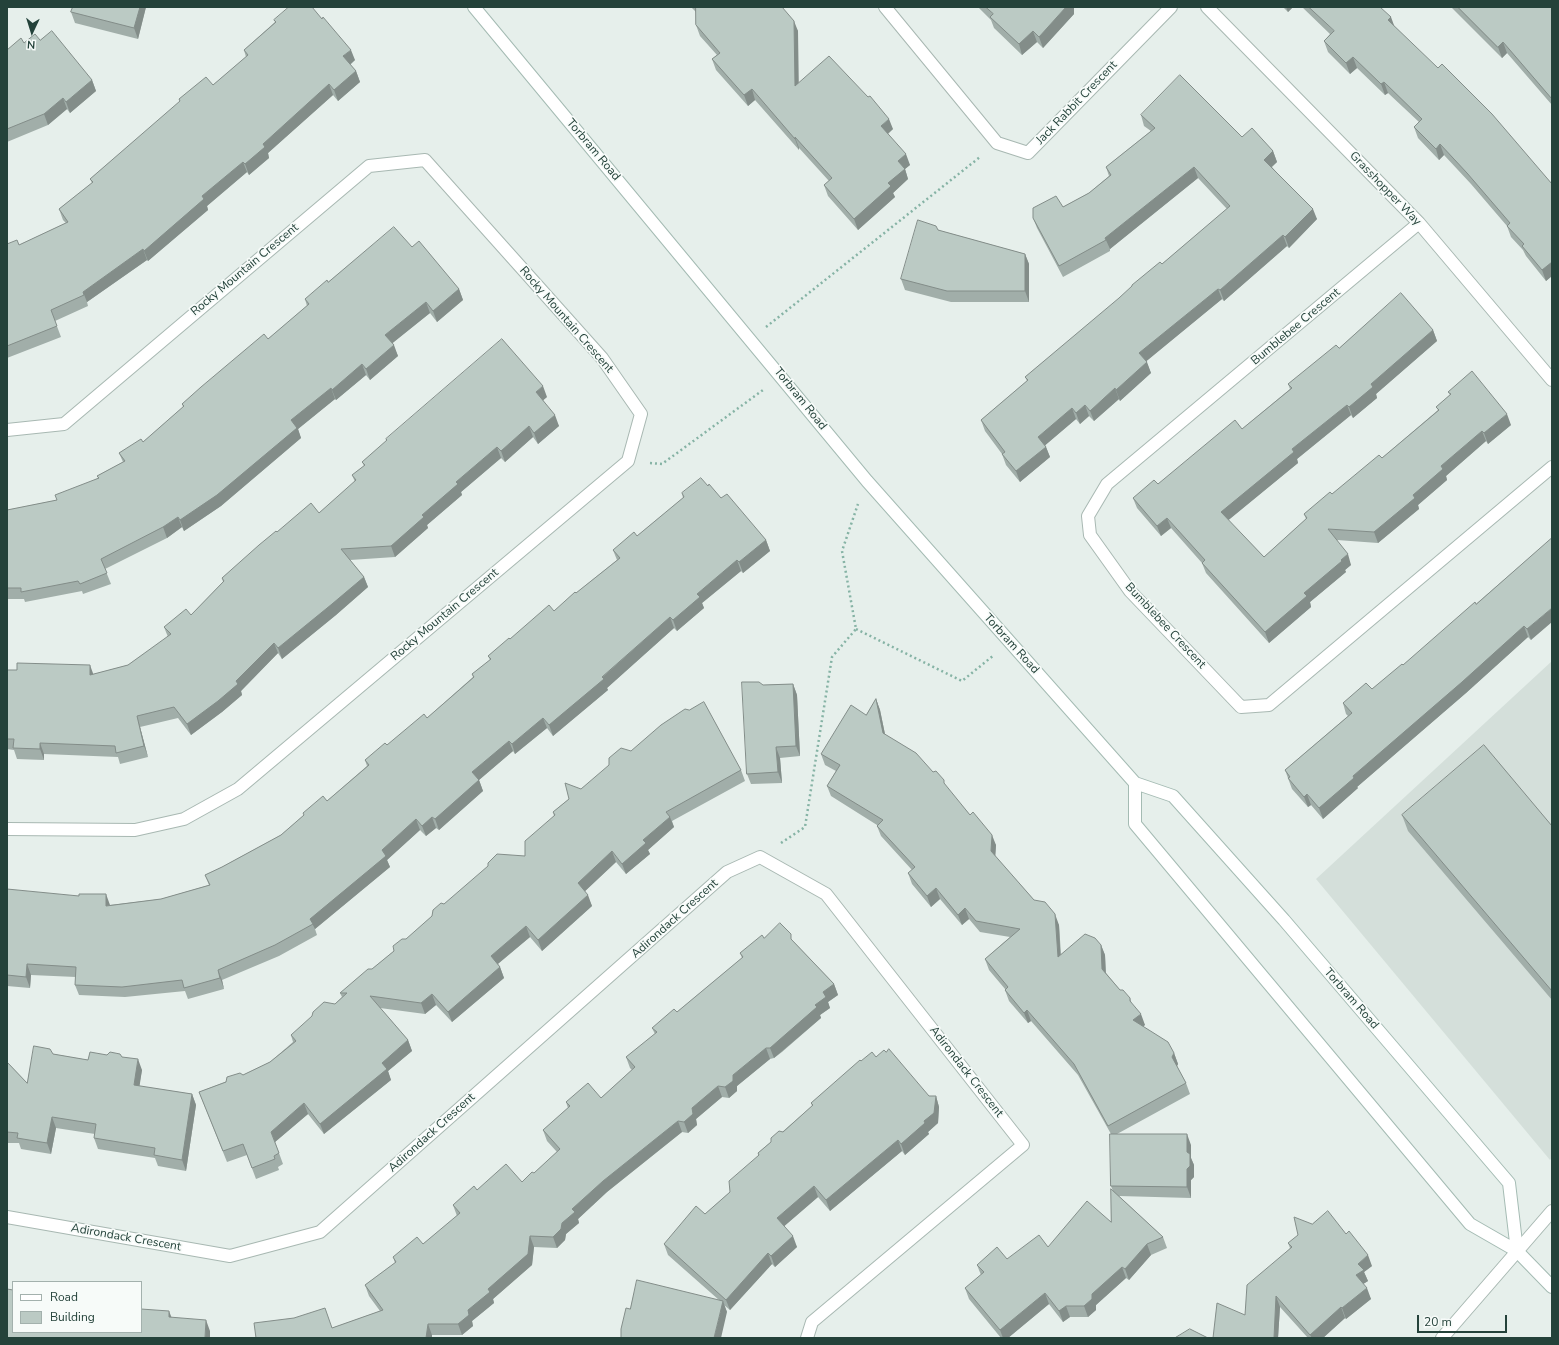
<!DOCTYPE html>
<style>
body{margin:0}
#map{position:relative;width:1559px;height:1345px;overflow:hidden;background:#e6efeb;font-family:"Nunito Sans",sans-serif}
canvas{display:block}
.frame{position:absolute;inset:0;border:8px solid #24423a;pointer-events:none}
.legend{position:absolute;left:12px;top:1281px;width:130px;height:52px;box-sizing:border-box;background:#f7fbf9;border:1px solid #a3b1ad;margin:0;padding:5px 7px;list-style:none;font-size:12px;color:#24423a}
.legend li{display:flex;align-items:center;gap:8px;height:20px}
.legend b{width:20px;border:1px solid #a3b1ad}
.north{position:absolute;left:12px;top:12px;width:40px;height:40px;-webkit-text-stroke:3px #f7fbf9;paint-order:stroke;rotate:184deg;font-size:11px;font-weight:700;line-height:16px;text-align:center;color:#24423a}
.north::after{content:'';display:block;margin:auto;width:14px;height:18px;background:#24423a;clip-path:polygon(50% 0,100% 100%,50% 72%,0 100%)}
.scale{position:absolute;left:1417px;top:1315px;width:90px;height:18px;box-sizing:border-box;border:2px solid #24423a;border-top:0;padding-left:5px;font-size:12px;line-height:14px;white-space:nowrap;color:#24423a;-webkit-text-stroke:3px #f7fbf9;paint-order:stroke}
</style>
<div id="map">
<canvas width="1559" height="1345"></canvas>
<div class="frame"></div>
<ul class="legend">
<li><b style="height:5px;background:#fff"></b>Road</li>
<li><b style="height:11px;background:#bbcac4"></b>Building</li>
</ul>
<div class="north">N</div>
<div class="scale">20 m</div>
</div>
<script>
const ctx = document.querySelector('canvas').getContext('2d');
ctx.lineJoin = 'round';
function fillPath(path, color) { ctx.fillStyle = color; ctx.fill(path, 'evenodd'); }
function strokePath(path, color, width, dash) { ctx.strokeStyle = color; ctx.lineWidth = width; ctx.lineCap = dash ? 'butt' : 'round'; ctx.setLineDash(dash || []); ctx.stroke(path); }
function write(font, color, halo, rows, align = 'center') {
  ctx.font = font + ' "Nunito Sans",sans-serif'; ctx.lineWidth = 3.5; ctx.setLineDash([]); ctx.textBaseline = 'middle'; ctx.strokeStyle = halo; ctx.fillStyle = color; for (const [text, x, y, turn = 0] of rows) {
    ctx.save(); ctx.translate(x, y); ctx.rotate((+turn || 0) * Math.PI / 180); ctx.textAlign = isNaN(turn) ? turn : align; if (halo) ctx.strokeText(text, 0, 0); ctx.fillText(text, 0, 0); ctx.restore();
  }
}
fillPath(new Path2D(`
 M1552,661v496l-2,3 -234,-281z`), '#d4dfda');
const minor = new Path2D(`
 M885,7l112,136 31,10 143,-146
 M1207,7l212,216 133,157
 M1419,223l-312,261 -19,32 2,19 40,56 111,116 28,-2 283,-238
 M7,430l57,-6 305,-258 56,-6 177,198 39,56 -13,47 -390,328 -54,30 -49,11 -128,-1
 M7,1217l223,39 90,-24 407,-360 33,-15 66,37 197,251 -211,177 -5,16
 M1442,1338l110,-127`);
const secondary = new Path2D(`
 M474,7l393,474 268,302 38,13 111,124 225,263 8,68
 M1135,783v41l335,400 47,27 35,36`);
strokePath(minor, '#a8b8b2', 14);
strokePath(secondary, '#a4bbb3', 14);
strokePath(new Path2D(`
 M766,327l214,-170
 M650,463l12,1 101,-74
 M856,629l106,52 32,-26
 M781,843l24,-16 27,-170 24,-28 -14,-78 16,-47`), '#86b3a5', 2.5, [2, 3]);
strokePath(minor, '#fff', 12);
strokePath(secondary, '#fff', 12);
fillPath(new Path2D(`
 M73,7h73l-8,32 -63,-16 -4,-11z
 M691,7h91l16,24v52l95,46 -5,5 22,31 -5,4 3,10 -15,14 2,4 -37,33 -30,-34 -4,-11 5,-4 -30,-33v2l-44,-50 -7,6 -32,-36 -4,-11 5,-4 -17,-19 -4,-11v-13z
 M978,7h96v7l-31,34 -6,-6 -15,13 -28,-27 -3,-8z
 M1283,7h10l-5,5z
 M1302,7h78l14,19 158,158v92l-6,5 -20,-25 -3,-6 -12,-13 -4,-11 -36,-42 -27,-29 -5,5 -21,-22 -4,-11 5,-5 -31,-29 -3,2 -28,-27 -7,6 -22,-22 -4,-11 6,-7z
 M1451,7h101v98l-45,-52 -5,5z
 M274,20l81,40 -5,5 6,6 4,11 -22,19 -5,-6 -65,58 1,5 -20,17 -2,-3 -40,34 1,4 -60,51 -1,-1 -60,42 1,4 -33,15 6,16 -54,21v-114l12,1 47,-22 -3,-3 -4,-11 33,-26 -2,-4 90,-77 -1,-3 34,-14 33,-28 -2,-7 31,-28z
 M40,40l52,40 4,11 -26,22 -3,-4 -19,16 -41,17v-92l17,-7z
 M1141,115l101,22 31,14 4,11 -5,5 45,52 -28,29 -2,-2 -63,55 -2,-2 -76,62 5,12 -31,28 -1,-2 -25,22 -5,-5 -9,8 -4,-5 -31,26 1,2 4,10 -30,25 -14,-17 -4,-11 -17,-23 -4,-11 46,-39 -2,-4 137,-113 65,-55 -29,-31 -88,71v2l-47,26 -26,-49 -4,-10 30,-11 26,-14 20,-17 -3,-9 45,-36 -7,-5z
 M938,230l87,24 4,10v38h-78l-46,-12 -4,-11z
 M412,247l47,42 4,11 -26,22 -7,-9 -38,30 6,13 -28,24 -4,-5 -30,25 -1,-1 -37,30 3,9 -80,68 -37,25 -2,-4 -15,11 -62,31 6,15 -28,10 -1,-3 -57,11 -1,-3h-17v-89l50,-10 41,-22 -1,-2 26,-14 -4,-9 24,-11 40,-35 -1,-3 86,-65 39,-33 -2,-7 23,-17z
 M1433,330l4,11 -61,53 1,4 -24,20 -2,-3 -54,44 1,4 -70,57 36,37 42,-38 -2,-5 78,-56 56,-48 -2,-3 14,-12 -2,-3 63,33 -23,19 -2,-3 -40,35 1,4 -29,25 1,4 -41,34 -41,-3 14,25 -6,5 1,2 -36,30 1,5 -42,36 -63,-70 -4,-10 -31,-35 -10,8 -24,-28 -4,-10 25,-14 84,-55 48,-40 -2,-5 51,-36z
 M547,397l-4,3 16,26 -21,18 -5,-7 -28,25 -4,-4 -40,34 1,3 -35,30 1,3 -33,29 -45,3 14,17 4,10 -32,28 -54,44 -4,-6 -37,38 1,4 -20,17 -31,23 -13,-17 -38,9 8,30 -28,7 -2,-7 -74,-3v6l-27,-1 -3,-9 -7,-1v-79l87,4 34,-9 40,-28 -4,-10 27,-12 32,-33 -1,-4 55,-46 42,-19 36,-31 -3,-7 12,-9 -2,-4 25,-21 -1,-2z
 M708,486l58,54 4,11 -27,22 -2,-2 -39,32 2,5 -27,23 -3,-3 -67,60 1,2 -55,46 -6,-8 -32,26 -2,-3 -34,29 4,11 -44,39 -3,-2 -10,8 -6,-6 -33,30 3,7 -75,62 2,6 -38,21 -57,24 2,9 -36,10 -3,-8 -60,6 -46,-2 -4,-10 1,-8 -45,-2 -1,13 -23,-2v-97l103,16 51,-6 48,-14 -4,-10 17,-8 59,-32 23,-20 -1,-2 24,-12 40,-35 -2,-6 62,-42 46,-41 -1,-3 18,-14 -2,-4 22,-17 44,-28 63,-51 -4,-10 24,-14 46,-38 -1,-5z
 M1552,538l-21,102 -3,-3 -62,56 -109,94 1,1 -35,31 -12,-14 -3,2 -16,-18 -7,-19 63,-54 -2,-2 -3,-11 29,-14 31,-24 73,-61z
 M793,684l4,11 3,61 -20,2 2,25 -31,1 -4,-10 16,-89z
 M876,699l4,11 5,24 60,52 51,59 -1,11 39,44 25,25 2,29 40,-9 4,10 1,18 14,17 10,8 2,6 13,21 -2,1 31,27 4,11 -1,2 9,17 4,11 -73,40 74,11v13l3,7v12l-3,3v18l-72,-2 44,41 4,11 -16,7 -22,25 -3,-2 -30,27v5l-8,7h-18l-7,5 -14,-18 -41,34h-7l-32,-39 -4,-11 16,-13 -4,-10 30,-6 41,-12 63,-25 2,-31 -2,-5v-52l-33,-59 -47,-54 -3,2 -19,-22 -4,-11v-1l-16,-19 -4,-11 25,-22 -30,-5 -11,-13 -7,6 -22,-26 -9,8 -19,-23 -4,-11 4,-3 -31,-34 -4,-10v-1l-46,-29 -4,-10 9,-15 -11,-6 -4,-11 45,-39z
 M631,751l110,19 4,11 -73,40 2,6 -26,23 2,4 -24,20 -10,-12 -31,29 7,15 -50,45 -12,-14 -32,27 2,3 4,11 -52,44 -16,-17 -11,9 -45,-6 28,32 4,11 -24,20 3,9 -67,54 -16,-20 -33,28 8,22 -5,3 1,3 -23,9 -9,-24 -20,7 -28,-70 44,-17 27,-13 23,-20 -2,-7 44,-31 7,-7 -2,-4 32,-24 22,-18 38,-35 12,-12 81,-48 29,-40 -1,-4 28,-23z
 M1402,815l150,11v174l-144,-169z
 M764,938l30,4 40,42 4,11 -10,7 2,6 -10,7 1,3 -39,34 -8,6 -4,1 -33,27v5l-8,7 -7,-1 -26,22 1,6 -9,8 -6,-1 -75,60 -29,27 1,4 -13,11 -1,6 -8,8 -23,-1 -2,18 -39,34 1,4 -22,18 1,5 -11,9h-30v3h-176l76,-10 48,-17 -11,-15 -4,-11 30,-22 -2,-6 30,-13 34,-28 -4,-11 24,-15 45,-8 12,-9 23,-21 -10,-11 -4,-11 25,-22 -2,-6 35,-4 31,-28 -2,-2 -4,-11 29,-23 -3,-6 25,-16 65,-54 -2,-5z
 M53,1054l35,6 19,-5 15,2 20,13 -3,16 53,8 4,11 -10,66 -28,-5 -3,-8 -57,-9 -4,-11 1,-4 -39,-6 -5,26 -30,-5 -2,-6h-12v-81l20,21z
 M876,1057l53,39h7l3,11 -1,16 -10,9 1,2 -24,21 -3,-4 -72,60 -12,-14 -34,29 13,21 -22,20 -3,-3 -42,46 -6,-5 3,7 -97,-3 89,-9 -51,-45 -4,-11 41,-30 25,-22 28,-36v-3l54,-47 -1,-3 50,-42z
 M1288,1243l84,23 -8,6 4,9 -5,3 8,15 -25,20 -1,-1 -22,20h-15l-28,-31 -2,31h-65l32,-23 45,-67z`), '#a1aea9');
fillPath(new Path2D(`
 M140,7h6l-8,32 -4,-11z
 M1066,7h8v7l-31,34 -4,-11z
 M1286,7h7l-5,5z
 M1391,17l4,11 -7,-8z
 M794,21l4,10 1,66 -4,-11z
 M1033,31l4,11 -15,13 -3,-11z
 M1503,42l4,11 -5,5 -4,-11z
 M351,50l4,10 -8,7 -4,-11z
 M1353,57l4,11 -7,6 -4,-11z
 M356,71l4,11 -22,19 -4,-11z
 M92,80l4,11 -26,22 -4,-11z
 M1384,82l4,11 -3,2 -4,-11z
 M329,84l4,11 -65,58 1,5 -20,17 -4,-11 18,-20z
 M752,89l3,11 -7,6 -4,-11z
 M63,98l4,11 -19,16 -4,-11z
 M889,119l4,10 -8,7 -4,-10z
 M795,137l4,11v2l-4,-11z
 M1440,144l4,11 -5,5 -3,-11z
 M1273,151l4,11 -9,8 -4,-10z
 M906,154l4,11 -5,4 3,10 -15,14 2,4 -37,33 -4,-11 34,-36 10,-22z
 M243,162l4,10 -40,34 1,4 -60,51 -4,-10 58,-55z
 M1194,167l4,11 -88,71 -5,-11z
 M1313,209l4,10 -28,29 -4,-11z
 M1283,235l4,11 -63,55 -4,-11z
 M143,249l4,11 -60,42 -4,-10z
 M1025,254l4,10v38l-4,-11z
 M1552,262v14l-6,5 -4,-11z
 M459,289l4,11 -26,22 -4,-11z
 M1218,289l4,10 -79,65 -4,-11z
 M426,302l4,11 -41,33 -4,-11z
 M1433,330l4,11 -61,53 1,4 -24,20 -4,-11 22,-23z
 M394,345l4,11 -28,24 -4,-11z
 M1147,362l4,11 -31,28 -4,-11z
 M362,364l4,11 -30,25 -4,-10z
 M543,386l4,11 -7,6 -4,-11z
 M331,388l4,11 -37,30 3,9 -80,68 -37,25 -4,-11 111,-100z
 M1115,388l4,11 -25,22 -4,-10z
 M1085,405l4,11 -9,8 -4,-11z
 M1347,405l4,10 -54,44 1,4 -73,60 -4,-11 71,-63z
 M1072,408l4,11 -34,29 -4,-11z
 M1507,414l4,11 -23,19 -4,-11z
 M555,415l4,11 -21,18 -4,-11z
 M529,426l4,11 -28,25 -4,-11z
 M1482,431l4,10 -40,35 1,4 -29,25 1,4 -41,34 -4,-11 39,-37 28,-29z
 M497,447l4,11 -40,34 1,3 -35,30 1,3 -33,29 -4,-11 65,-64z
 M1046,447l4,10 -30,25 -4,-11z
 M178,517l4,10 -15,11 -4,-11z
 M1167,518l4,10 -10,8 -4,-10z
 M766,540l4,11 -27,22 -4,-11z
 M1348,554l3,11 -6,5 1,2 -36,30 1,5 -42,36 -4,-11 39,-39z
 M737,560l4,11 -39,32 2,5 -27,23 -4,-11 24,-26z
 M364,577l4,10 -32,28 -54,44 -4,-11z
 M1552,608v14l-21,18 -4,-11z
 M670,617l4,11 -67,60 1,2 -55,46 -4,-11z
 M1524,626l4,11 -62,56 -109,94 1,1 -35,31 -4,-11 34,-32z
 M274,643l4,10 -37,38 1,4 -20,17 -31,23 -4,-11 49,-43z
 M90,665l4,11 -4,-1z
 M793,684l4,11 3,61 -4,-10z
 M876,699l4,11 7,34 -4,-11z
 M137,716l3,11 8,30 -4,-11z
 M543,718l4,10 -32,26 -3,-10z
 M509,741l4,10 -34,29 4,11 -44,39 -4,-11 37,-47z
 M40,743l4,11v6l-4,-11z
 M776,747l4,11 2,25 -4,-11z
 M1307,794l4,11 -3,2 -4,-10z
 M432,817l4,11 -10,8 -4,-10z
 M670,817l4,10 -26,23 2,4 -24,20 -4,-10 21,-24z
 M416,819l4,11 -33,30 3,7 -75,62 -5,-10 72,-69z
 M992,835l4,10 -1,16 -4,-10z
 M612,851l4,11 -34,32 -4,-11z
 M936,888l4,11 -9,8 -4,-11z
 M106,894l4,11 -4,1z
 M588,895l4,11 -50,45 -4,-11z
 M965,908l4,11 -7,6 -4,-10z
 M1055,914l4,11 2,43 -3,-11z
 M526,926l4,11 -36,30 -3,-11z
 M1101,945l4,10 1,25 -4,-11z
 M27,964l4,11 -1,13 -4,-11z
 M500,967l4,11 -52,44 -4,-10z
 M218,970l4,10 2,9 -4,-11z
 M834,984l4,11 -10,7 2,6 -10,7 1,3 -47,40 -4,-10 45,-43 8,-13z
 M432,994l4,11 -11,9 -4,-11z
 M1027,1010l4,11 -3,2 -4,-10z
 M1141,1014l4,11 -8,6 -4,-11z
 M408,1040l4,11 -24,20 3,9 -67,54 -4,-10 62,-61z
 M766,1048l4,11 -33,27v5l-8,7 -4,-11 8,-12z
 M1174,1053l4,11 -2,4 -4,-11z
 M138,1059l4,11 -4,26 -4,-11z
 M718,1086l4,11 -26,22 1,6 -9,8 -4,-11 8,-14z
 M192,1094l4,11 -10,66 -4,-11z
 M936,1096l3,11 -1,16 -10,9 1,2 -24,21 -4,-11 23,-23z
 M304,1103l4,11 -33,28 -4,-10z
 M52,1117l4,11 -5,26 -4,-11z
 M678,1121l4,11 -75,60 -29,27 1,4 -13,11 -1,6 -8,8 -4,-11 19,-28 31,-28z
 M1187,1134l4,11v13l3,7v12l-3,3v18l-4,-11z
 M898,1140l4,11 -72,60 -4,-11z
 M814,1186l4,11 -37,32 -4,-11z
 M530,1236l4,11 -2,18 -39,34 1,4 -22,18 1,5 -11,9 -4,-11 10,-14 20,-21z
 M793,1236l4,11 -22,20 -4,-11z
 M1147,1244l4,11 -22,25 -4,-11z
 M768,1253l4,11 -42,46 -4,-10z
 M1368,1255l4,11 -8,6 4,9 -8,5 -4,-11 2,-11z
 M1122,1267l4,11 -30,27v5l-8,7 -4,-11 8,-12z
 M1367,1288l4,11 -25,20 -4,-11z
 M1045,1293l4,11 -41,34h-5l-3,-8z
 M1276,1296l4,11 -2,31h-4z
 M723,1301l4,11 -6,26h-7z
 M1066,1306l4,11 -7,5 -4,-11z
 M1341,1307l4,11 -22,20h-11l-2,-3z
 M169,1311l4,10 -4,-4z
 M206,1320l4,11v7h-5z
 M428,1324l4,11v3h-6z`), '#838d89');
const building = new Path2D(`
 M73,7h67l-6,21 -63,-16z
 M289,7h23l10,12 1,-2 28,33 -8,6 13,15 -22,19 -5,-6 -66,60 2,3 -20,17 -2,-2 -41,34 2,3 -60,52 -1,-2 -60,43 1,3 -33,15 6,16 -50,20v-102l10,-4 2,5 49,-23 -9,-13 34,-27 -3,-3 90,-78 -1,-2 27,-22 7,8 35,-30 -4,-5 32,-28 -2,-2z
 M696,7h86l12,14 1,65 34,-30 39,41 2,-1 19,23 -8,7 25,28 -8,7 7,8 -17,14 3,3 -37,33 -30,-34 8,-7 -37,-41v2l-43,-50 -8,6 -32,-36 8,-6 -24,-28z
 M986,7h80l-27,30 -6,-6 -14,13 -29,-27 3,-3z
 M1309,7h71l11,10 -3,3 50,48 4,-4 50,50 60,70v78l-10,8 -20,-24 2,-2 -17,-18 3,-3 -43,-50 -27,-29 -4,5 -22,-22 8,-8 -38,-37 -3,2 -28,-27 -7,6 -22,-22 10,-10z
 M1458,7h94v92l-49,-57 -5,5z
 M52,31l40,49 -26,22 -3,-4 -19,16 -37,15v-79l14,-12 3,5 11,-9 5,6z
 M1180,75l62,62 10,-9 21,23 -9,9 49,49 -28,28 -2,-2 -63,55 -2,-1 -79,64 8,9 -31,28 -1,-2 -25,23 -5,-6 -9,8 -4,-5 -34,29 8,10 -30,24 -14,-17 3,-2 -24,-32 47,-40 -3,-3 94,-79 13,-12v-1l28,-23 2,2 68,-58 -36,-39 -89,71 1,2 -47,26 -26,-48v-10l23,-12 7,11 26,-14 22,-18 -5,-8 49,-39 -14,-13z
 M918,220l18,6 2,4 87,24v37h-78l-46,-12z
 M394,227l18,20 7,-6 40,48 -26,22 -7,-9 -41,33 9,10 -28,24 -4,-5 -30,26 -1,-2 -40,32 6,8 -80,67 -37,25 -2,-3 -15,10 -62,32 6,14 -27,11 -2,-3 -57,11v-4h-14v-78l50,-10 -2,-5 44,-17 -2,-2 28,-15 -6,-8 22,-14 2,3 41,-36 -2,-2 19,-17 63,-53 4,5 41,-35 -4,-5 22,-19 1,2z
 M1401,293l32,37 -62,54 2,3 -24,20 -2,-2 -55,44 2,3 -73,60 43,45 43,-39 -3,-4 26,-22 2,2 47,-39 3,3 57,-48 -3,-3 15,-13 -3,-2 24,-21 35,43 -23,19 -2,-2 -41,35 2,3 -30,26 2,3 -41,34 -46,-3 20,25 -7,6 1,1 -38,32 3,3 -42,36 -63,-69 3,-3 -38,-42 -10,8 -24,-28 21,-18 4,4 77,-64 7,9 50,-41 -4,-4 48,-39 3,3z
 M502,339l41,47 -7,6 19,23 -21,18 -5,-7 -28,25 -4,-4 -41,35 2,2 -36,31 2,2 -33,29 -50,3 23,28 -32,27 -54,44 -4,-5 -38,38 2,3 -20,17 -31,23 -13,-17 -37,9 7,30 -28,7 -1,-7 -75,-3v6l-27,-1 1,-9h-7v-69h10v-7l73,2v10l38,-10 43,-31 -7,-7 22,-18 5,6 33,-34 -2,-3 37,-33 17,-14 1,1 34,-29 8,10 37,-33 -4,-5 13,-10 -3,-3 25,-22 -1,-1z
 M701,478l7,8 1,-2 12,14 6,-4 39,46 -27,22 -2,-2 -40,34 3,3 -27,23 -3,-3 -68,60 2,2 -55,46 -6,-7 -31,26 -3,-3 -37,31 7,8 -44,39 -3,-2 -10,9 -6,-7 -34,31 4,6 -76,63 3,5 -38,21 -57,25 2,8 -36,10 -2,-8 -60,7 -47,-2 1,-18 -49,-3 -1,13 -19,-2v-86l72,7v-2h27v12l55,-7 49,-14 -5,-10 17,-8 59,-32 23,-20 -1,-2 20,-17 4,5 42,-36 -4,-5 20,-17 2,2 37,-31 3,4 47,-41 -2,-3 19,-15 -3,-3 21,-18 1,1 39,-34 5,6 21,-19 1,1 44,-35 -7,-8 21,-18 3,4 47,-39 -2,-4z
 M1552,538v70l-25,21 -3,-3 -62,56 -109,94 1,2 -35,30 -12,-14 -3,3 -16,-19 2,-1 -5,-7 67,-57 -9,-10 23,-20 6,6 30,-25 1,1 72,-63 1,2z
 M742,682h17l4,3 30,-1 3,62 -20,1 2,25 -31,2z
 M876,699l7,34 33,20 17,19 3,-1 8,9v3l26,32 3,-3 19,23 -1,16 43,49 11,2 10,12 3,43 27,-23 10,4 6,7 1,24 18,21h3l7,8v3l11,13 -8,6 35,22 6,11 -2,4 14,26 -78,43 -34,-62 -47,-54 -3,3 -19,-23 3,-3 -23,-28 35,-30 -44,-8 -11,-13 -7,7 -22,-27 -9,8 -19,-23 7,-6 -38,-41 6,-6 -56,-34 13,-21 -19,-11 30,-49 15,10z
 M704,702l37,68 -75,42 4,5 -27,23 3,3 -24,21 -10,-13 -34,32 10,12 -50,45 -12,-14 -35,30 9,11 -52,45 -16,-18 -11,9 -51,-7 38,44 -26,23 5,6 -67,55 -16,-21 -33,29 8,21 -5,3 1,3 -23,9 -9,-24 -20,7 -24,-59 27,-10 1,-5 13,-4 3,2 27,-13 26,-21 -5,-6 21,-19 1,-4 11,-10 11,2 12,-11h-7l28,-24h4l22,-18 -1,-5 9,-7h4l26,-23 1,-6 8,-7 3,1 44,-38v-3l9,-9 28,2v-15l30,-26 -2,-3 16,-13 -4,-16 16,6 28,-24v-7l12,-10 10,3 30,-26 24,-16 4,1z
 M1484,745l68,81v165l-150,-176z
 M780,923l11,11v5l43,45 -11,8 3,5 -11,8 2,2 -39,34 -8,7h-4l-33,27v6l-8,6 -7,-1 -26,22 1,6 -9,8 -6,-1 -75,60 -31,28 3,3 -13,11 -1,6 -8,8 -23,-1 -2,18 -40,35 2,3 -22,18 1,5 -11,9h-30l-2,14h-170l-2,-15 40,-5 31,-10 7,20 51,-18 -18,-25 31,-23 -3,-5 24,-20 6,7 37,-31 -7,-8 21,-19 3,4 29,-26 16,18 10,-10 2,1 26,-24 -17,-19 27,-24 -4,-4 22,-19 13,15 34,-31 -9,-10 31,-25 -5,-4 22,-19 3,3 66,-55 -3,-4 22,-18 2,3z
 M34,1046l16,3 3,5 35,6 2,-8 17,3 3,-3 10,2 2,3 16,2 -4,26 58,9 -10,66 -28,-5 1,-7 -61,-10 2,-14 -44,-7 -5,26 -30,-5 1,-5 -11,-1v-70l20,21z
 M889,1049l40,47h7l-2,17 -10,8 1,2 -24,21 -3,-4 -72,60 -12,-14 -37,32 16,18 -22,20 -3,-3 -42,47 -62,-56 32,-38 9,8 25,-22 -1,-11 30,-26 -1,-2 13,-11v-4l8,-7 4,1 30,-27 -2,-2 49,-43 1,1 11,-9 4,5 8,-7 2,2z
 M1110,1134h77v18l3,2v12l-3,3v18l-76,-1z
 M1111,1189l52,48 -16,7 -22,25 -3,-2 -30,27v5l-8,7h-18l-7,5 -14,-18 -45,37 -35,-42 19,-16 -7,-7 20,-18 10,12 32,-24 9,12 39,-46 24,21z
 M1328,1211l18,23 3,-3 19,24 -10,9 6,6 -8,5 11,13 -25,20 -1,-1 -31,28 -34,-39 -2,42h-61l4,-35 28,12 2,-30 45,-38 -4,-4 10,-8 -4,-18 18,7z
 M637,1280l86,21 -9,37h-93v-9l5,-21 4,1z
 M7,1289l6,1v42h128v-23l28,2v6l37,3 -1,18h-198z
 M1190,1329l18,9h-33z`);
fillPath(building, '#bbcac4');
strokePath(building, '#838d89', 1);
write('12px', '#24423a', '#f7fbf9', [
 ["Jack Rabbit Crescent",1077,103,-46],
 ["Torbram Road",593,150,50],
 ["Grasshopper Way",1385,189,46],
 ["Rocky Mountain Crescent",245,270,-40],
 ["Rocky Mountain Crescent",566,320,49],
 ["Bumblebee Crescent",1296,327,-40],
 ["Torbram Road",800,399,51],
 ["Rocky Mountain Crescent",445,615,-40],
 ["Bumblebee Crescent",1165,626,47],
 ["Torbram Road",1011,644,48],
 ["Adirondack Crescent",675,919,-42],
 ["Torbram Road",1351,999,49],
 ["Adirondack Crescent",966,1072,52],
 ["Adirondack Crescent",432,1133,-42],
 ["Adirondack Crescent",126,1238,10]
]);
</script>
